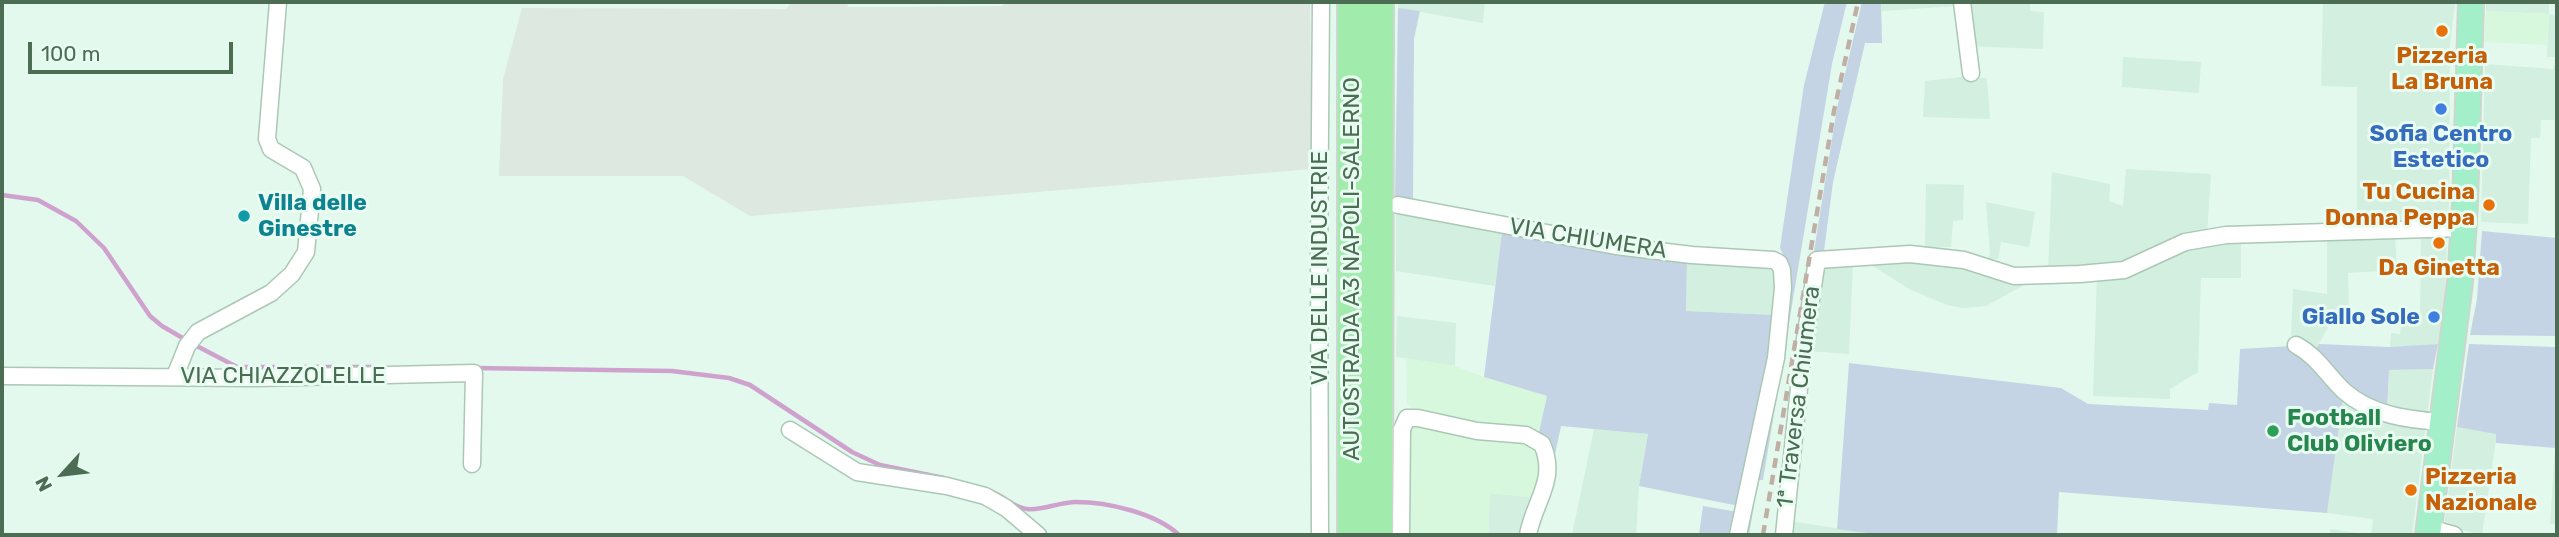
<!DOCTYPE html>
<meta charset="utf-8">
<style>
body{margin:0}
#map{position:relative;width:2559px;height:537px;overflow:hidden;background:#e3f9ee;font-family:Rubik,sans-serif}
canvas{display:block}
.frame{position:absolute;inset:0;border:4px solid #4c6d54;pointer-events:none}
.north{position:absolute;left:28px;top:439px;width:70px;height:70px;-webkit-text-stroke:5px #e8fcf2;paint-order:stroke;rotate:243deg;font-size:19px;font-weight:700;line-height:28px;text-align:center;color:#4c6d54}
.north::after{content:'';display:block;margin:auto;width:24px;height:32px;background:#4c6d54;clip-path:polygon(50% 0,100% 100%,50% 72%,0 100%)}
.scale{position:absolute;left:28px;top:42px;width:205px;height:32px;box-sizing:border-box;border:4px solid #4c6d54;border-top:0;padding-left:9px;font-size:21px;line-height:24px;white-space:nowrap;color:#4c6d54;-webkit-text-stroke:5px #e8fcf2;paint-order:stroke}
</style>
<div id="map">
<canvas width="2559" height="537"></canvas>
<div class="frame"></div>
<div class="north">N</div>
<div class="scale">100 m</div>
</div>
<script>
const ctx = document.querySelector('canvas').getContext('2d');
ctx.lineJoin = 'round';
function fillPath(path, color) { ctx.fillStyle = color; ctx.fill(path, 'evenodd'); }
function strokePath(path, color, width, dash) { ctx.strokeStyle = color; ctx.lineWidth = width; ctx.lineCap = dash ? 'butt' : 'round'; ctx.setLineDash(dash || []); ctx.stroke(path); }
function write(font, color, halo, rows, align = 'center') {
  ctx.font = font + ' Rubik,sans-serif'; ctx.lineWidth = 6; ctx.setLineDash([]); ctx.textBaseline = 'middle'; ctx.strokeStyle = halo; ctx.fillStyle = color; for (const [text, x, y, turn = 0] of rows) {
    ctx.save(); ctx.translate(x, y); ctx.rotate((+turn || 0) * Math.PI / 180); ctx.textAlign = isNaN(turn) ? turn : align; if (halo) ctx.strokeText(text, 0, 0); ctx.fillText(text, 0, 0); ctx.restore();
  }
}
fillPath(new Path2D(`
 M1398,2h87l-2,21 -85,-15z
 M1881,2h149v9l14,1 -1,37 -80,-3 -6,-40 -75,5z
 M2323,2l132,2 -5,41 -1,179h-92v-137l-36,-1z
 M2486,2h63v12l8,1v42h-10l2,-43 -63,-3z
 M2123,57l78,5 -2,31 -77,-6z
 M2485,64l68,5 1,-4h3v55h-16l-1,18h-9l-3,86 -47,-2z
 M1961,77l26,1 3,41 -67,-2 2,-36z
 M2126,169l85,5 -4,60 -84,32 -75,6 4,-100 58,12 -1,17 14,5z
 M1926,184l38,1 -1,35 -10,1 -2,26 -26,1z
 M1986,202l49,10 -6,35 -28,-5 -3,17 -11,1 3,-6z
 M1396,210l106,22 -7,54 -99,-15z
 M2421,233l26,1 -2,56 -7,54 -48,3 1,-14 9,1 1,-12 19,1z
 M2395,234l2,36 -49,3 1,41 -12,-3 -22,40 -6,-8 -18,-4 2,-50 34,5v-58z
 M2207,242h34v36h-40l-3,94 -28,17v10l-77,-3 4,-120z
 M1912,258l41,6 63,15 8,6 -38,21 -23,2 -16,-3 -38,-16 -44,-28z
 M1687,260l84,7 6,10 -1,38 -90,-4z
 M1853,262l-4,92 -42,-3 16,-88z
 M1397,316l59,7 -1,43 -59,-9z
 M2433,369l-21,166h-82v-6l41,6 2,-16 -46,-6 16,-114 44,11 2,-40z
 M2557,422v102h-7l5,-76z
 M2457,427l40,7 -15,101 -38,-9z
 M1594,429l54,5 -9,52 -3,49h-64z
 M1490,493l46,5 -14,37h-34z
 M1788,521l95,14h-96z`), '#d2efdf');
fillPath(new Path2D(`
 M2486,11l63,3 -2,31 -63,-3z
 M1406,358l49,8 29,11 63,19 -8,36 -59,-8 -63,-12 -10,-9z
 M1416,424l113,16 13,18 -6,40 -46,-5 -2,42h-83l1,-92 4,-14z`), '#d8f8de');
fillPath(new Path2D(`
 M840,2h7l1,5h53l101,-1 5,-4h303l2,167 -562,47 -67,-40h-184l4,-97 19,-71 264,1 5,-6 48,1z`), '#dde8e1');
fillPath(new Path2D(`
 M1825,2h22l-15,62 -69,416h-5l-9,55h-8l46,-272 -7,-15 24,-163z
 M1862,2h19l1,41h-17l-32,139 -9,69h-10l23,-143z
 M1398,8l22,3 -6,28 -1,164 -18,-3z
 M2482,231l75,7v98l-87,-1 7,-36z
 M1502,232l185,28 -1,51 90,4 -5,47 -32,144 -100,-20 9,-52 -87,-8 -7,33 -6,-16 -9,-11 8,-36 -63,-19z
 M2319,344l70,3 49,-3 -5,25 -44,1 -2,40 -41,-23 -31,-36z
 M2469,344l88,3 -2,101 -59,-5v-9l-39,-7z
 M2291,346l21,13 31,40 -16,114 -268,-21 -2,43h-174l-46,-6 12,-166 212,25 27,16 120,6 1,-7 28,2 3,-56z
 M1703,506l35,6 -5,23h-34z`), '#c4d4e4');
strokePath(new Path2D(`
 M2,195l36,5 38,21 28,27 46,68 12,10 24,14
 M193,344l44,23h148
 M474,368l198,3 57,7 21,7 102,67 28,13 64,13
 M992,492c12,4 22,16 35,17 15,2 32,-7 49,-7 31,0 80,11 103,33`), '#cfa2ce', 4.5);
const street = new Path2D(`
 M1962,2l9,71
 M1398,205l218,41 76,9 81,5 6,3 3,7 1,18 -7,70 -38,177
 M2296,345c21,11 31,30 48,46 27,24 64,29 99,31
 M2,376l254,2 218,-5 -2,91
 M175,376l12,-30 11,-14 73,-39 21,-19 14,-22 6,-63 -9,-21 -32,-19 -4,-10 11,-137
 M790,430l67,42 90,14 38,10 21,12 32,27
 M2429,528l25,7
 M1320,535l-1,-281 2,-252
 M1401,535l1,-106 5,-11h11l59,13 49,4 16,9c16,36 -8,57 -14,91
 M1784,535l18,-176 15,-99 93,-6 54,6 50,16 66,-2 44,-4 61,-28 41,-7 238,-7`);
const primary = new Path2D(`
 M2428,535l32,-253 5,-78 6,-202`);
const highway = new Path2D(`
 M1352,535v-533
 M1378,535l1,-533`);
strokePath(street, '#abc8b5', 19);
strokePath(primary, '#cdd6cf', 28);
strokePath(highway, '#cdd6cf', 32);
strokePath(street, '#fff', 16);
strokePath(primary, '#a3efca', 24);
strokePath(highway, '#a1ebac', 28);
strokePath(new Path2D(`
 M1763,535l71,-424 24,-109`), '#c0afa4', 4.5, [10, 7]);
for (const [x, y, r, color] of [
 [2442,31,7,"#e8710a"],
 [2441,109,7,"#3f7fe0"],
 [2489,205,7,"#e8710a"],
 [244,216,7,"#0f9aa8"],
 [2439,243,7,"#e8710a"],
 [2434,317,7,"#3f7fe0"],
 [2273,431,7,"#2e9e5b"],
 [2411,490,7,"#e8710a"]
]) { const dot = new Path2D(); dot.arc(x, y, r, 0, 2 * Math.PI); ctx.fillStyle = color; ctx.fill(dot); strokePath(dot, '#e8fcf2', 2.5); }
write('bold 23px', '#c56008', '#e8fcf2', [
 ["Pizzeria",2442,56],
 ["La Bruna",2442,82],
 ["Tu Cucina",2475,192,"right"],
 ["Donna Peppa",2475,218,"right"],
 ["Da Ginetta",2439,268],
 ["Pizzeria",2425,477,"left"],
 ["Nazionale",2425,503,"left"]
]);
write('bold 23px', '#366cbe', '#e8fcf2', [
 ["Sofia Centro",2441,134],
 ["Estetico",2441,160],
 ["Giallo Sole",2420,317,"right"]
]);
write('bold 23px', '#0d838f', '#e8fcf2', [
 ["Villa delle",258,203],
 ["Ginestre",258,229]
], 'left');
write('23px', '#4c6d54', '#e8fcf2', [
 ["VIA CHIUMERA",1588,239,9],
 ["VIA DELLE INDUSTRIE",1320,268,-90],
 ["AUTOSTRADA A3 NAPOLI-SALERNO",1352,269,-90],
 ["VIA CHIAZZOLELLE",283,376],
 ["1ª Traversa Chiumera",1799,397,-83]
]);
write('bold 23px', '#27864d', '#e8fcf2', [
 ["Football",2287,418],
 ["Club Oliviero",2287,444]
], 'left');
</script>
